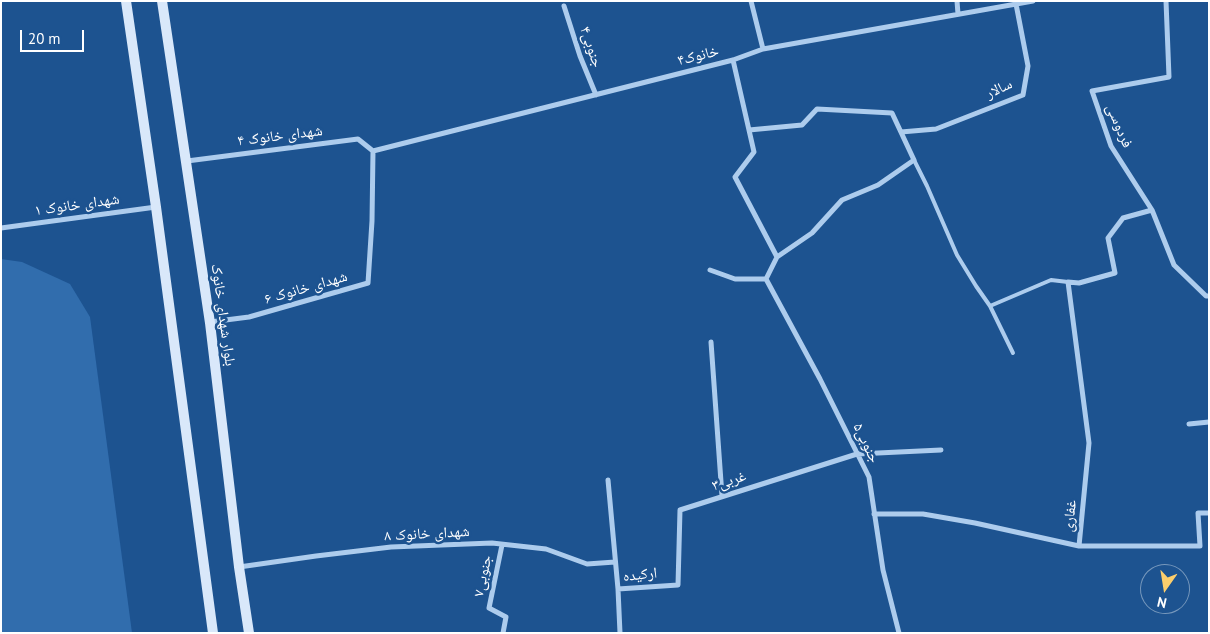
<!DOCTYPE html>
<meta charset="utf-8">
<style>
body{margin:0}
#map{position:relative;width:1210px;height:634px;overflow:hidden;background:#1d5390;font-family:"PT Sans",sans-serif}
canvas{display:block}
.frame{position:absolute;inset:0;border:2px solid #fff;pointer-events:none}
.north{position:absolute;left:1140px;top:564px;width:50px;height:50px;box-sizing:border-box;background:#1d5390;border:1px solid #7798bc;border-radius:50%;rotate:193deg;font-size:14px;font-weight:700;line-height:20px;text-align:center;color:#fff}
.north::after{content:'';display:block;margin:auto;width:18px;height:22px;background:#fcce6c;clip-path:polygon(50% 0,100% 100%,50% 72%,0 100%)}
.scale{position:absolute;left:20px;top:30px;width:64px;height:22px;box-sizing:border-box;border:2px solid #fff;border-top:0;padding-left:6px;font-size:15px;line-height:18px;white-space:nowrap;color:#fff;-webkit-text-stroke:4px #1d5390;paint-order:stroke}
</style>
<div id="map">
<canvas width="1210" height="634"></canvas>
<div class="frame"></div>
<div class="north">N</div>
<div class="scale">20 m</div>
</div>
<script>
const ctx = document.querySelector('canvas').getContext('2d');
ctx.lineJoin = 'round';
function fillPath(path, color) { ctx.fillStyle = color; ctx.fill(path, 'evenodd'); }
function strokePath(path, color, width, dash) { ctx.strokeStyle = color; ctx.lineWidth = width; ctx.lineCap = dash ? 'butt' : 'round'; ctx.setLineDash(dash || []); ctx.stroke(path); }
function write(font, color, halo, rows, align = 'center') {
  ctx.font = font + ' "PT Sans","Noto Naskh Arabic",sans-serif'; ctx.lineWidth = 5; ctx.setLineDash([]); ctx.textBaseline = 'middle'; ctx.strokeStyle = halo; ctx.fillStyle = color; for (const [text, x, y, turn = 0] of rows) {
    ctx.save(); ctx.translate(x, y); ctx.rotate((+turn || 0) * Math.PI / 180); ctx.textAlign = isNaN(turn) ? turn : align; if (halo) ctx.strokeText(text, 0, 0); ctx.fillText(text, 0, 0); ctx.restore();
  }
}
fillPath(new Path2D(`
 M1,259l21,3 48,22 20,33 42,316h-131z`), '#316dad');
strokePath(new Path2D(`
 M914,160l13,26 30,69 19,31 14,20 23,47
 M990,306l61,-26 17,2`), '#adcced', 4);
strokePath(new Path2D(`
 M751,1l12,48
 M957,1l1,13
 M1166,1l3,76 -77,14 19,55 41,64 22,55 32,31h3
 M564,6l16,50 16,39
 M733,60l21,92 -19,25 42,80 -11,22
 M749,130l53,-5 15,-16 75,4 22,47 -36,25 -36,15 -30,33 -35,24
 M901,132l35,-3 87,-34 5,-29 -12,-62
 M373,151l360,-91 30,-11 270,-48
 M187,161l171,-22 15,12
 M1,228l155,-21
 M710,270l25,9h31l54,100 49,98 14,93 16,63
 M210,322l39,-5 119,-34 4,-62 1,-70
 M711,342l11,154
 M1189,424l20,-2
 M608,480l10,109
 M874,514h49l52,9 104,23 10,-103 -21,-161 11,1 36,-10 -7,-35 15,-20 29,-8
 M502,545l-13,63 17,9 -3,16
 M1079,546h121l-2,-33h11
 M239,567l77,-11 75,-9 101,-4 54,6 41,15 28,-2
 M620,633l-2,-44 60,-4 2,-75 177,-56 84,-4`), '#adcced', 5);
strokePath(new Path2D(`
 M126,1l30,206 57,426
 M162,1l48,322 29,244 10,66`), '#d9e8fa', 10);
write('15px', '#fff', '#1d5390', [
 ["جنوبی۴",591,47,71],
 ["خانوک۴",698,56,-14],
 ["سالار",999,89,-25],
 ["فردوسی",1119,126,67],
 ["شهدای خانوک ۴",280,136,-7],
 ["شهدای خانوک ۱",77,205,-8],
 ["شهدای خانوک ۶",306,288,-16],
 ["بلوار شهدای خانوک",223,315,82],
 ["جنوبی۵",866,443,64],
 ["غربی۳",729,481,-18],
 ["غفاری",1070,516,-84],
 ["شهدای خانوک ۸",427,534,-3],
 ["ارکیده",640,575,-6],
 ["جنوبی۷",483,576,-78]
]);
</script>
